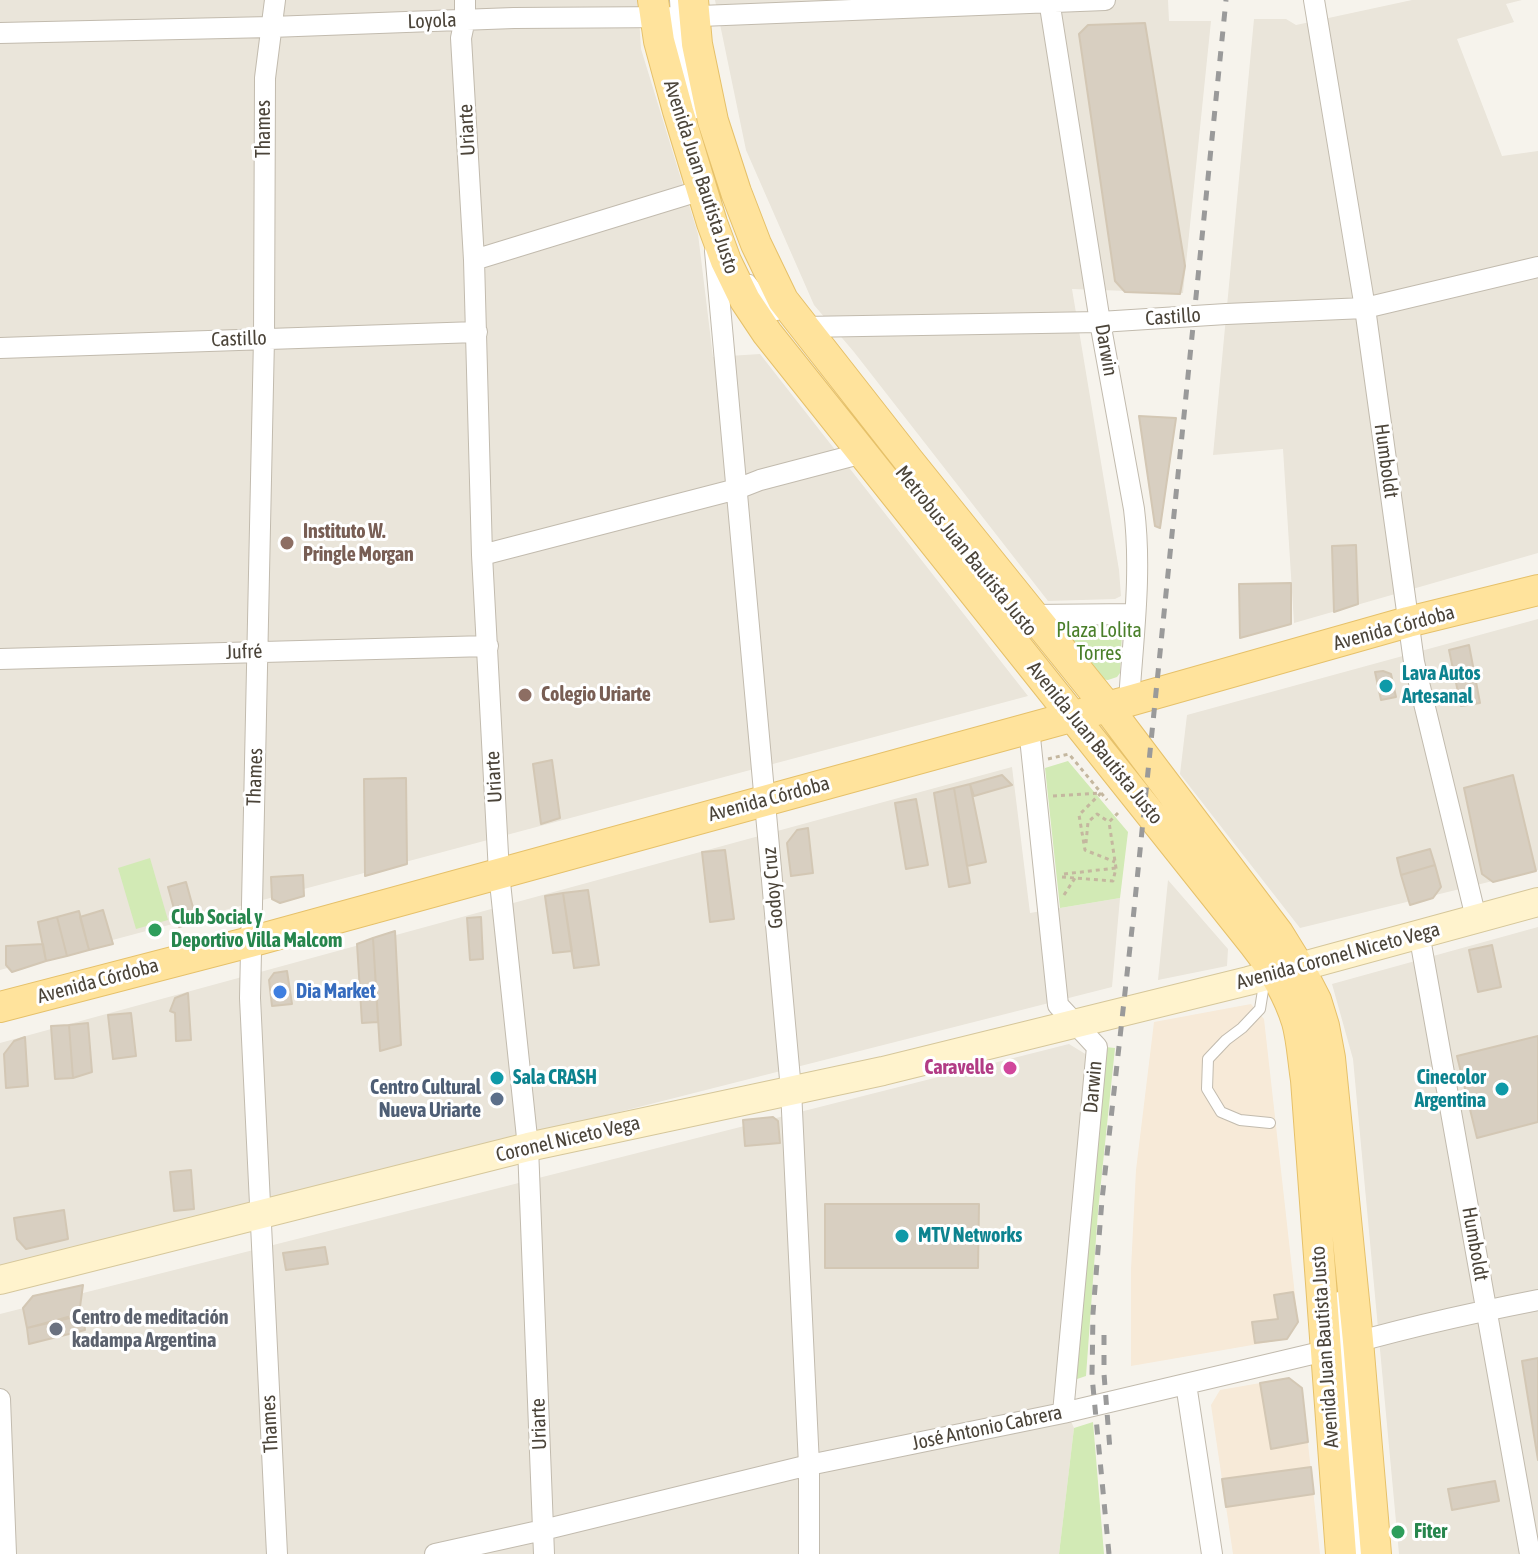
<!DOCTYPE html>
<meta charset="utf-8">
<style>
body{margin:0}
canvas{display:block;background:#f6f3ec}
</style>
<canvas width="1538" height="1554"></canvas>
<script>
const ctx = document.querySelector('canvas').getContext('2d');
ctx.lineJoin = 'round';
function fillPath(path, color) { ctx.fillStyle = color; ctx.fill(path, 'evenodd'); }
function strokePath(path, color, width, dash) { ctx.strokeStyle = color; ctx.lineWidth = width; ctx.lineCap = dash ? 'butt' : 'round'; ctx.setLineDash(dash || []); ctx.stroke(path); }
function write(font, color, halo, rows, align = 'center') {
  ctx.font = font + ' "Asap Condensed",sans-serif'; ctx.lineWidth = 6; ctx.setLineDash([]); ctx.textBaseline = 'middle'; ctx.strokeStyle = halo; ctx.fillStyle = color; for (const [text, x, y, turn = 0] of rows) {
    ctx.save(); ctx.translate(x, y); ctx.rotate((+turn || 0) * Math.PI / 180); ctx.textAlign = isNaN(turn) ? turn : align; if (halo) ctx.strokeText(text, 0, 0); ctx.fillText(text, 0, 0); ctx.restore();
  }
}
fillPath(new Path2D(`
 M0,0h638l3,49 57,185 15,123 47,-3 268,342 -1028,274z
 M715,0h453l1,21h42l-28,272 -111,-4 47,281 2,26 -6,3 -67,2 -194,-249 -40,-47 -68,-155z
 M1412,0h110l-16,4 8,18 -57,17 45,117 36,-5v402l-244,70 -11,-174 -70,6 41,-436h32l10,6z
 M1538,619v251l-238,58 -120,-154 7,-59z
 M1012,767l18,146 90,-15 -8,89 -1112,282v-226z
 M1168,880l60,69 -1,17 -69,14z
 M1538,927v627h-139l-46,-495 -21,-75z
 M1069,1044l18,11 -32,332 19,41 -15,126h-1059v-240z`), '#eae5da');
fillPath(new Path2D(`
 M1251,1004l13,15 34,303 -11,17 -156,27v-97l5,-99 18,-148z
 M1289,1378l13,10 18,166h-87l-22,-149 9,-15z`), '#f7ead8');
fillPath(new Path2D(`
 M1059,620l60,3 3,9 -2,41 -3,4 -9,3 -7,-1 -43,-52z
 M1068,761l60,71 -8,66 -60,10 -15,-140z
 M150,858l18,62 -32,9 -18,-61z
 M1105,1047l10,1 -17,163 -12,165 -12,4z
 M1093,1422l11,132h-45l15,-126z`), '#d2eab5');
const building = new Path2D(`
 M1145,23l40,243 -5,28 -55,-2 -10,-11 -36,-247 9,-9z
 M1139,416l37,2 -16,110 -5,-2z
 M1356,545l2,59 -24,8 -2,-66z
 M1291,583v41l-51,14 -1,-54z
 M1469,645l11,58 -19,3 -12,-56z
 M1383,671l8,3 5,23 -15,3 -6,-28z
 M552,760l8,58 -19,6 -8,-60z
 M1002,775l10,10 -38,11 -4,-12z
 M1513,775l23,96 -43,11 -11,-8 -18,-86z
 M406,778l1,86 -42,12 -1,-97z
 M970,784l16,78 -19,4 -13,-78z
 M954,788l16,95 -21,4 -15,-94z
 M916,799l12,66 -22,4 -11,-66z
 M808,828l5,45 -22,3 -4,-33 10,-13z
 M1430,849l5,16 -34,10 -4,-17z
 M725,850l9,69 -24,3 -8,-70z
 M1435,865l6,22 -8,11 -23,7 -9,-30z
 M303,875l1,21 -24,7 -8,-4 -1,-22z
 M186,882l11,40 -18,5 -11,-40z
 M588,890l11,75 -25,3 -11,-75z
 M563,893l9,58 -19,2 -8,-57z
 M103,910l10,34 -24,6 -9,-33z
 M79,911l10,39 -22,6 -10,-39z
 M57,917l10,39 -21,5 -8,-39z
 M481,917l2,42 -13,1 -3,-42z
 M395,931l6,114 -21,6 -7,-113z
 M373,938l5,84 -16,1 -5,-79z
 M43,944l3,17 -34,11 -6,-7v-19z
 M1492,945l9,42 -23,5 -9,-42z
 M287,971l5,33 -20,2 -3,-26 5,-7z
 M188,993l3,47 -15,1 -1,-28 -5,-2 5,-13z
 M131,1013l5,43 -23,3 -5,-44z
 M88,1023l4,49 -19,6 -4,-53z
 M69,1025l4,53 -18,1 -4,-53z
 M1538,1036v86l-61,16 -20,-82z
 M25,1037l3,49 -22,2 -2,-34 10,-13z
 M773,1117l5,4 2,22 -35,3 -2,-26z
 M191,1170l3,39 -20,2 -4,-39z
 M825,1204h154l-1,64h-153z
 M64,1210l4,29 -42,10 -9,-10 -3,-21z
 M325,1247l3,17 -42,6 -3,-17z
 M83,1285l-4,29 -52,14 -4,-20 10,-12z
 M1293,1292l5,30 -11,17 -32,4 -3,-21 26,-3 -4,-24z
 M83,1315l2,15 -56,14 -2,-16z
 M1538,1358v102l-16,-99z
 M1289,1378l13,10 6,54 -37,7 -11,-66z
 M1311,1467l3,27 -88,13 -4,-28z
 M1495,1481l4,20 -47,9 -4,-21z`);
fillPath(building, '#d8cfc1');
strokePath(building, '#d3c7b4', 2);
const lane = new Path2D(`
 M675,0l3,47 16,67
 M750,280l27,35
 M1265,978l-5,31 -18,19 -16,12 -18,19 -1,30 14,23 19,8 30,3
 M1339,1297l21,257`);
const street = new Path2D(`
 M275,0l-10,78 -1,260 -14,660 27,556
 M465,0v19l-4,19 13,222 8,295 17,318 29,274 16,407
 M1049,0l51,322 34,187c8,64 -1,128 -5,192
 M1314,0l51,308 49,354 62,256
 M0,33l271,-6 243,-9 161,-1 430,-17
 M715,251l76,839 18,375v89
 M474,260l228,-70
 M803,327l297,-5 126,-8 139,-6 173,-41
 M0,348l477,-16
 M482,555l255,-66 23,-9 103,-27
 M1032,615l103,-1
 M0,659l488,-13
 M1029,728l29,277 39,42 -34,366
 M1419,933l111,621
 M1186,1384l26,170
 M0,1399l6,155
 M435,1554l108,-24 266,-65 254,-52 262,-62c70,-21 141,-37 213,-51`);
const secondary = new Path2D(`
 M0,1280l528,-133 355,-76 365,-90 290,-79`);
const primary = new Path2D(`
 M653,0l6,41 19,70 34,112 14,38 19,39 22,33 487,611c18,23 34,49 43,78 5,18 6,39 9,58l35,474
 M693,0l4,44 16,77 23,71 20,52 27,56 126,161 198,246 171,226 21,34 17,33 8,26 6,32 28,283 18,213
 M0,1007l250,-65 879,-241 279,-79 130,-32`);
strokePath(lane, '#c2bbae', 12);
strokePath(street, '#c2bbae', 22);
strokePath(secondary, '#d6c79b', 30);
strokePath(primary, '#e6c16a', 32);
strokePath(new Path2D(`
 M1048,759l21,-5 38,46
 M1101,793l-22,22 6,35 30,12
 M1053,796l48,-3
 M1086,843l2,-21 9,-8 12,8
 M1064,874l52,-6
 M1062,877l51,4 3,-13 -7,-46 9,-9
 M1064,895l11,-17`), '#c4b79f', 3, [4, 4]);
strokePath(lane, '#fff', 10);
strokePath(street, '#fff', 20);
strokePath(secondary, '#fff3cd', 28);
strokePath(primary, '#ffe39c', 30);
strokePath(new Path2D(`
 M1104,1335v39l6,76
 M1109,1554l-17,-178 1,-63 9,-113 31,-280 93,-920`), '#9a9a9a', 5, [10, 10]);
for (const [x, y, r, color] of [
 [287,543,8,"#8d6e63"],
 [1386,686,8,"#0f9aa8"],
 [525,695,8,"#8d6e63"],
 [155,930,8,"#2e9e5b"],
 [280,992,8,"#3f7fe0"],
 [1010,1068,8,"#d1479c"],
 [497,1078,8,"#0f9aa8"],
 [1502,1089,8,"#0f9aa8"],
 [497,1099,8,"#5c6f8a"],
 [902,1236,8,"#0f9aa8"],
 [56,1329,8,"#6b7280"],
 [1398,1532,8,"#2e9e5b"]
]) { const dot = new Path2D(); dot.arc(x, y, r, 0, 2 * Math.PI); ctx.fillStyle = color; ctx.fill(dot); strokePath(dot, '#fff', 3); }
write('20px', '#4b4439', '#fff', [
 ["Loyola",432,21,-2],
 ["Thames",264,129,-90],
 ["Uriarte",467,130,-93],
 ["Avenida Juan Bautista Justo",701,177,72],
 ["Castillo",1173,317,-4],
 ["Castillo",239,339,-2],
 ["Darwin",1106,350,80],
 ["Humboldt",1386,461,82],
 ["Metrobus Juan Bautista Justo",966,551,51],
 ["Avenida Córdoba",1394,628,-15],
 ["Jufré",244,652,-2],
 ["Avenida Juan Bautista Justo",1095,743,51],
 ["Thames",255,777,-88],
 ["Uriarte",494,777,-93],
 ["Avenida Córdoba",769,799,-15],
 ["Godoy Cruz",773,888,-95],
 ["Avenida Coronel Niceto Vega",1338,956,-15],
 ["Avenida Córdoba",98,981,-15],
 ["Darwin",1093,1087,-85],
 ["Coronel Niceto Vega",568,1139,-13],
 ["Humboldt",1475,1244,80],
 ["Avenida Juan Bautista Justo",1325,1347,-94],
 ["Thames",270,1424,-93],
 ["Uriarte",539,1424,-92],
 ["José Antonio Cabrera",987,1428,-12]
]);
write('bold 20px', '#785e54', '#fff', [
 ["Instituto W.",303,532],
 ["Pringle Morgan",303,555],
 ["Colegio Uriarte",541,695]
], 'left');
write('20px', '#4a7f2a', '#fff', [
 ["Plaza Lolita",1099,631],
 ["Torres",1099,654]
]);
write('bold 20px', '#0d838f', '#fff', [
 ["Lava Autos",1402,674],
 ["Artesanal",1402,697],
 ["Sala CRASH",513,1078],
 ["Cinecolor",1486,1078,"right"],
 ["Argentina",1486,1101,"right"],
 ["MTV Networks",918,1236]
], 'left');
write('bold 20px', '#27864d', '#fff', [
 ["Club Social y",171,918],
 ["Deportivo Villa Malcom",171,941],
 ["Fiter",1414,1532]
], 'left');
write('bold 20px', '#366cbe', '#fff', [
 ["Dia Market",296,992]
], 'left');
write('bold 20px', '#b23c85', '#fff', [
 ["Caravelle",994,1068]
], 'right');
write('bold 20px', '#4e5e75', '#fff', [
 ["Centro Cultural",481,1088],
 ["Nueva Uriarte",481,1111]
], 'right');
write('bold 20px', '#5b616d', '#fff', [
 ["Centro de meditación",72,1318],
 ["kadampa Argentina",72,1341]
], 'left');
</script>
